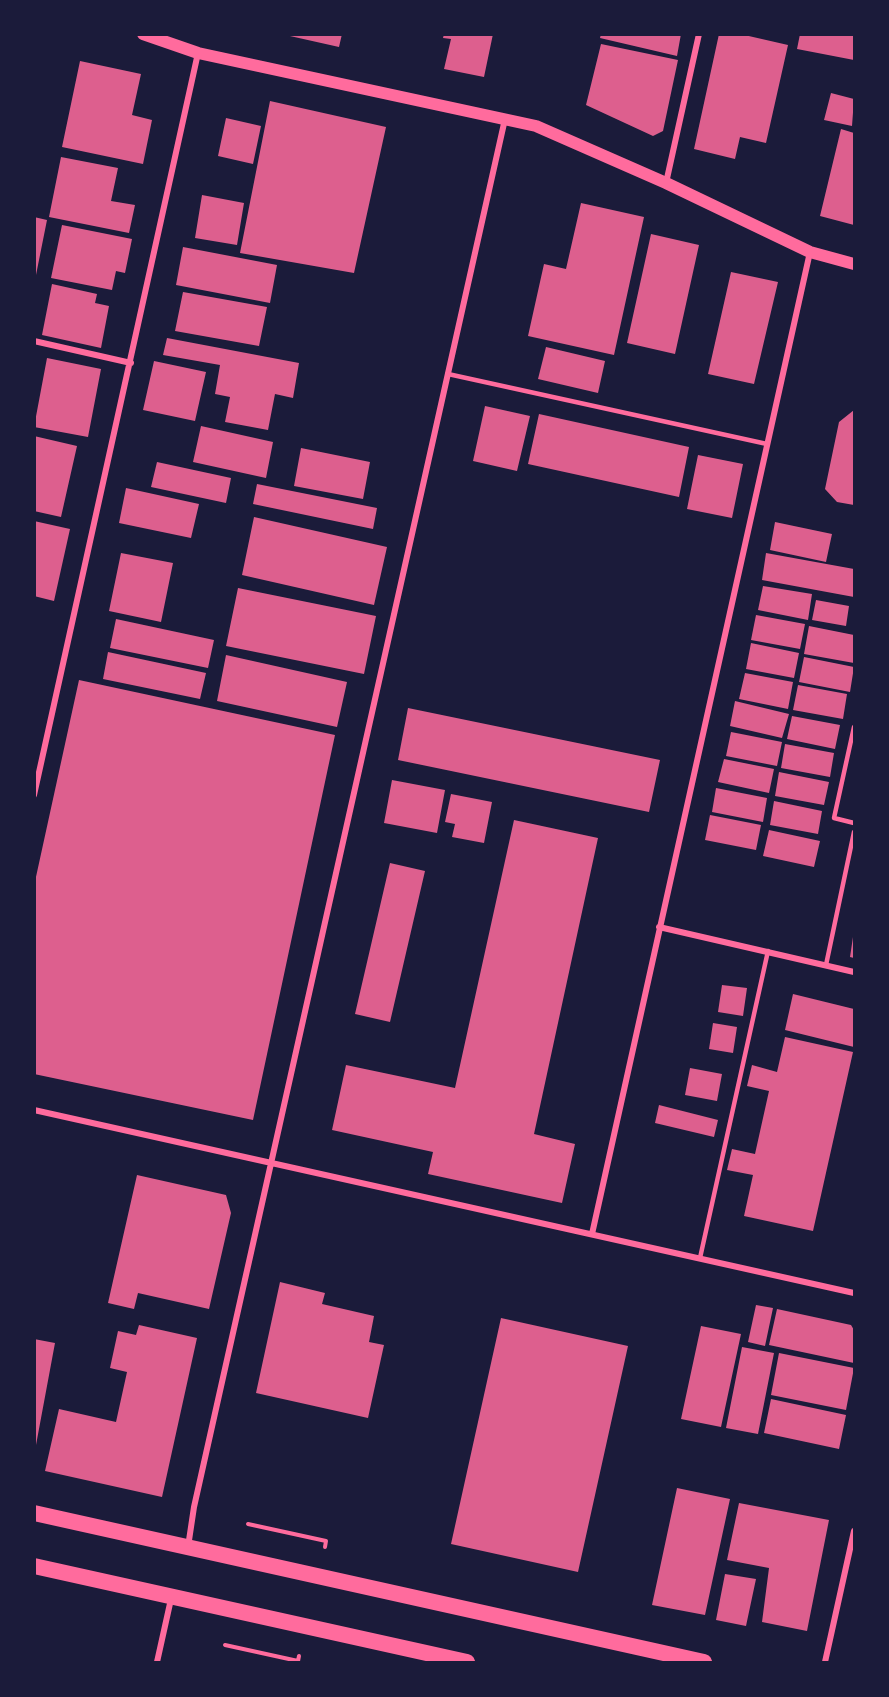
<!DOCTYPE html>
<style>
body{margin:0}
#map{position:relative;width:889px;height:1697px;overflow:hidden;background:#1b1b3a;font-family:Barlow,sans-serif}
canvas{display:block}
.frame{position:absolute;inset:0;border:36px solid #1b1b3a;pointer-events:none}
</style>
<div id="map">
<canvas width="889" height="1697"></canvas>
<div class="frame"></div>
</div>
<script>
const ctx = document.querySelector('canvas').getContext('2d');
ctx.lineJoin = 'round';
function fillPath(path, color) { ctx.fillStyle = color; ctx.fill(path, 'evenodd'); }
function strokePath(path, color, width, dash) { ctx.strokeStyle = color; ctx.lineWidth = width; ctx.lineCap = dash ? 'butt' : 'round'; ctx.setLineDash(dash || []); ctx.stroke(path); }
fillPath(new Path2D(`
 M281,34h61l-3,13z
 M444,34h49l-9,43 -40,-8 7,-30 -8,-1z
 M601,34h80l-4,22 -77,-18z
 M719,34h21l48,11 -22,98 -26,-6 -5,22 -41,-10z
 M800,34h54v26l-57,-11z
 M601,44l77,16 -15,71 -10,5 -67,-31z
 M80,61l61,13 -9,41 20,5 -9,44 -81,-17z
 M831,93l23,6 -2,27 -28,-6z
 M270,101l116,26 -32,146 -114,-20z
 M226,118l35,8 -8,38 -35,-8z
 M841,129l13,4v92l-34,-9z
 M61,157l57,11 -7,33 24,4 -6,28 -80,-16z
 M202,195l42,8 -7,42 -42,-7z
 M581,203l63,14 -30,138 -86,-19 16,-72 22,5z
 M34,217l13,3 -11,55h-2z
 M62,225l70,14 -7,34 -9,-2 -4,19 -61,-12z
 M651,234l48,11 -24,109 -48,-11z
 M183,247l94,18 -7,38 -94,-18z
 M731,272l47,10 -24,102 -46,-10z
 M52,284l45,10 -2,9 14,3 -8,42 -59,-13z
 M183,292l84,15 -8,39 -84,-15z
 M167,338l132,25 -6,35 -18,-4 -7,36 -43,-8 5,-25 -15,-3 5,-29 -57,-10z
 M546,347l59,14 -7,32 -60,-14z
 M47,358l54,11 -13,68 -54,-10z
 M154,361l52,11 -11,49 -52,-11z
 M485,406l45,10 -13,55 -44,-10z
 M854,410v95l-17,-3 -12,-13 14,-67z
 M539,414l150,33 -10,50 -151,-33z
 M201,426l72,16 -7,36 -73,-16z
 M34,436l43,10 -16,71 -27,-6z
 M301,448l69,14 -7,37 -69,-13z
 M698,455l45,9 -11,54 -45,-9z
 M157,462l74,16 -5,25 -75,-16z
 M257,484l120,24 -4,21 -120,-25z
 M126,488l73,16 -8,34 -72,-15z
 M254,517l133,30 -13,58 -132,-30z
 M34,521l36,8 -16,72 -20,-5z
 M775,522l57,12 -6,28 -56,-12z
 M121,553l52,10 -12,59 -52,-11z
 M766,553l88,16v28l-92,-17z
 M763,586l49,8 -4,26 -50,-10z
 M238,588l138,28 -12,58 -138,-28z
 M816,600l33,6 -3,20 -34,-6z
 M756,615l49,9 -5,25 -49,-9z
 M116,619l98,21 -6,28 -98,-20z
 M809,626l45,9v28l-50,-9z
 M751,643l48,10 -5,25 -48,-9z
 M108,652l98,21 -6,26 -97,-20z
 M226,655l121,27 -10,45 -120,-26z
 M804,657l50,10 -4,25 -51,-10z
 M745,673l48,9 -5,27 -49,-10z
 M79,680l256,55 -82,385 -219,-46v-188z
 M798,685l49,9 -4,25 -50,-9z
 M735,701l54,13 -7,24 -52,-12z
 M408,708l252,52 -11,52 -251,-52z
 M792,716l48,9 -5,24 -48,-10z
 M731,732l51,10 -5,24 -51,-10z
 M785,744l49,9 -4,24 -49,-9z
 M724,759l50,10 -5,24 -51,-11z
 M779,772l50,10 -5,23 -49,-9z
 M392,780l53,10 -8,43 -53,-10z
 M716,788l51,10 -4,24 -51,-10z
 M451,794l41,8 -8,41 -32,-6 3,-13 -10,-2z
 M774,801l48,10 -4,23 -48,-9z
 M710,815l51,10 -5,25 -51,-10z
 M514,820l84,18 -64,296 41,10 -13,59 -134,-29 5,-22 -101,-22 14,-65 109,23z
 M769,830l51,11 -6,26 -51,-11z
 M390,863l35,8 -35,151 -35,-8z
 M853,937l1,1v20l-4,-1z
 M722,985l25,3 -4,28 -25,-4z
 M793,994l61,15v38l-69,-17z
 M713,1023l24,4 -4,26 -24,-4z
 M785,1037l68,15 -40,179 -69,-15 9,-41 -26,-5 5,-21 23,5 14,-63 -22,-5 5,-21 25,7z
 M690,1068l32,6 -5,27 -32,-6z
 M659,1105l59,15 -4,17 -59,-14z
 M137,1175l89,20 5,18 -22,96 -71,-16 -4,16 -26,-6z
 M280,1282l45,11 -3,11 52,12 -5,26 15,3 -16,73 -112,-25z
 M756,1305l17,3 -8,38 -17,-4z
 M777,1309l74,16 3,5v33l-85,-18z
 M501,1318l127,28 -50,226 -127,-28z
 M139,1325l58,13 -35,159 -117,-26 14,-62 57,13 11,-50 -17,-4 8,-37 18,4z
 M701,1326l40,8 -20,93 -40,-8z
 M34,1339l21,4 -19,102h-2z
 M742,1347l32,6 -16,81 -32,-6z
 M779,1353l75,15 -8,42 -75,-15z
 M771,1399l75,16 -7,34 -75,-16z
 M677,1488l53,11 -25,116 -53,-10z
 M739,1503l90,17 -22,111 -45,-9 7,-54 -42,-8z
 M725,1574l31,5 -10,47 -30,-6z`), '#dd5f8e');
strokePath(new Path2D(`
 M248,1524l78,17 -1,6
 M225,1645l73,16 1,-5`), '#ff6b9d', 4);
strokePath(new Path2D(`
 M448,374l319,70
 M854,727l-20,91 20,5
 M826,965l28,-133
 M700,1258l68,-307`), '#ff6b9d', 4.5);
strokePath(new Path2D(`
 M666,183l33,-149
 M34,341l97,22
 M34,795l164,-742
 M659,927l195,45
 M34,1110l820,183
 M592,1234l218,-982
 M188,1547l6,-40 311,-1388
 M157,1662l14,-63
 M825,1662l29,-131`), '#ff6b9d', 6);
strokePath(new Path2D(`
 M143,34l55,19 338,73 130,57 144,69 44,12`), '#ff6b9d', 12);
strokePath(new Path2D(`
 M34,1513l670,149
 M34,1566l433,96`), '#ff6b9d', 16);
</script>
